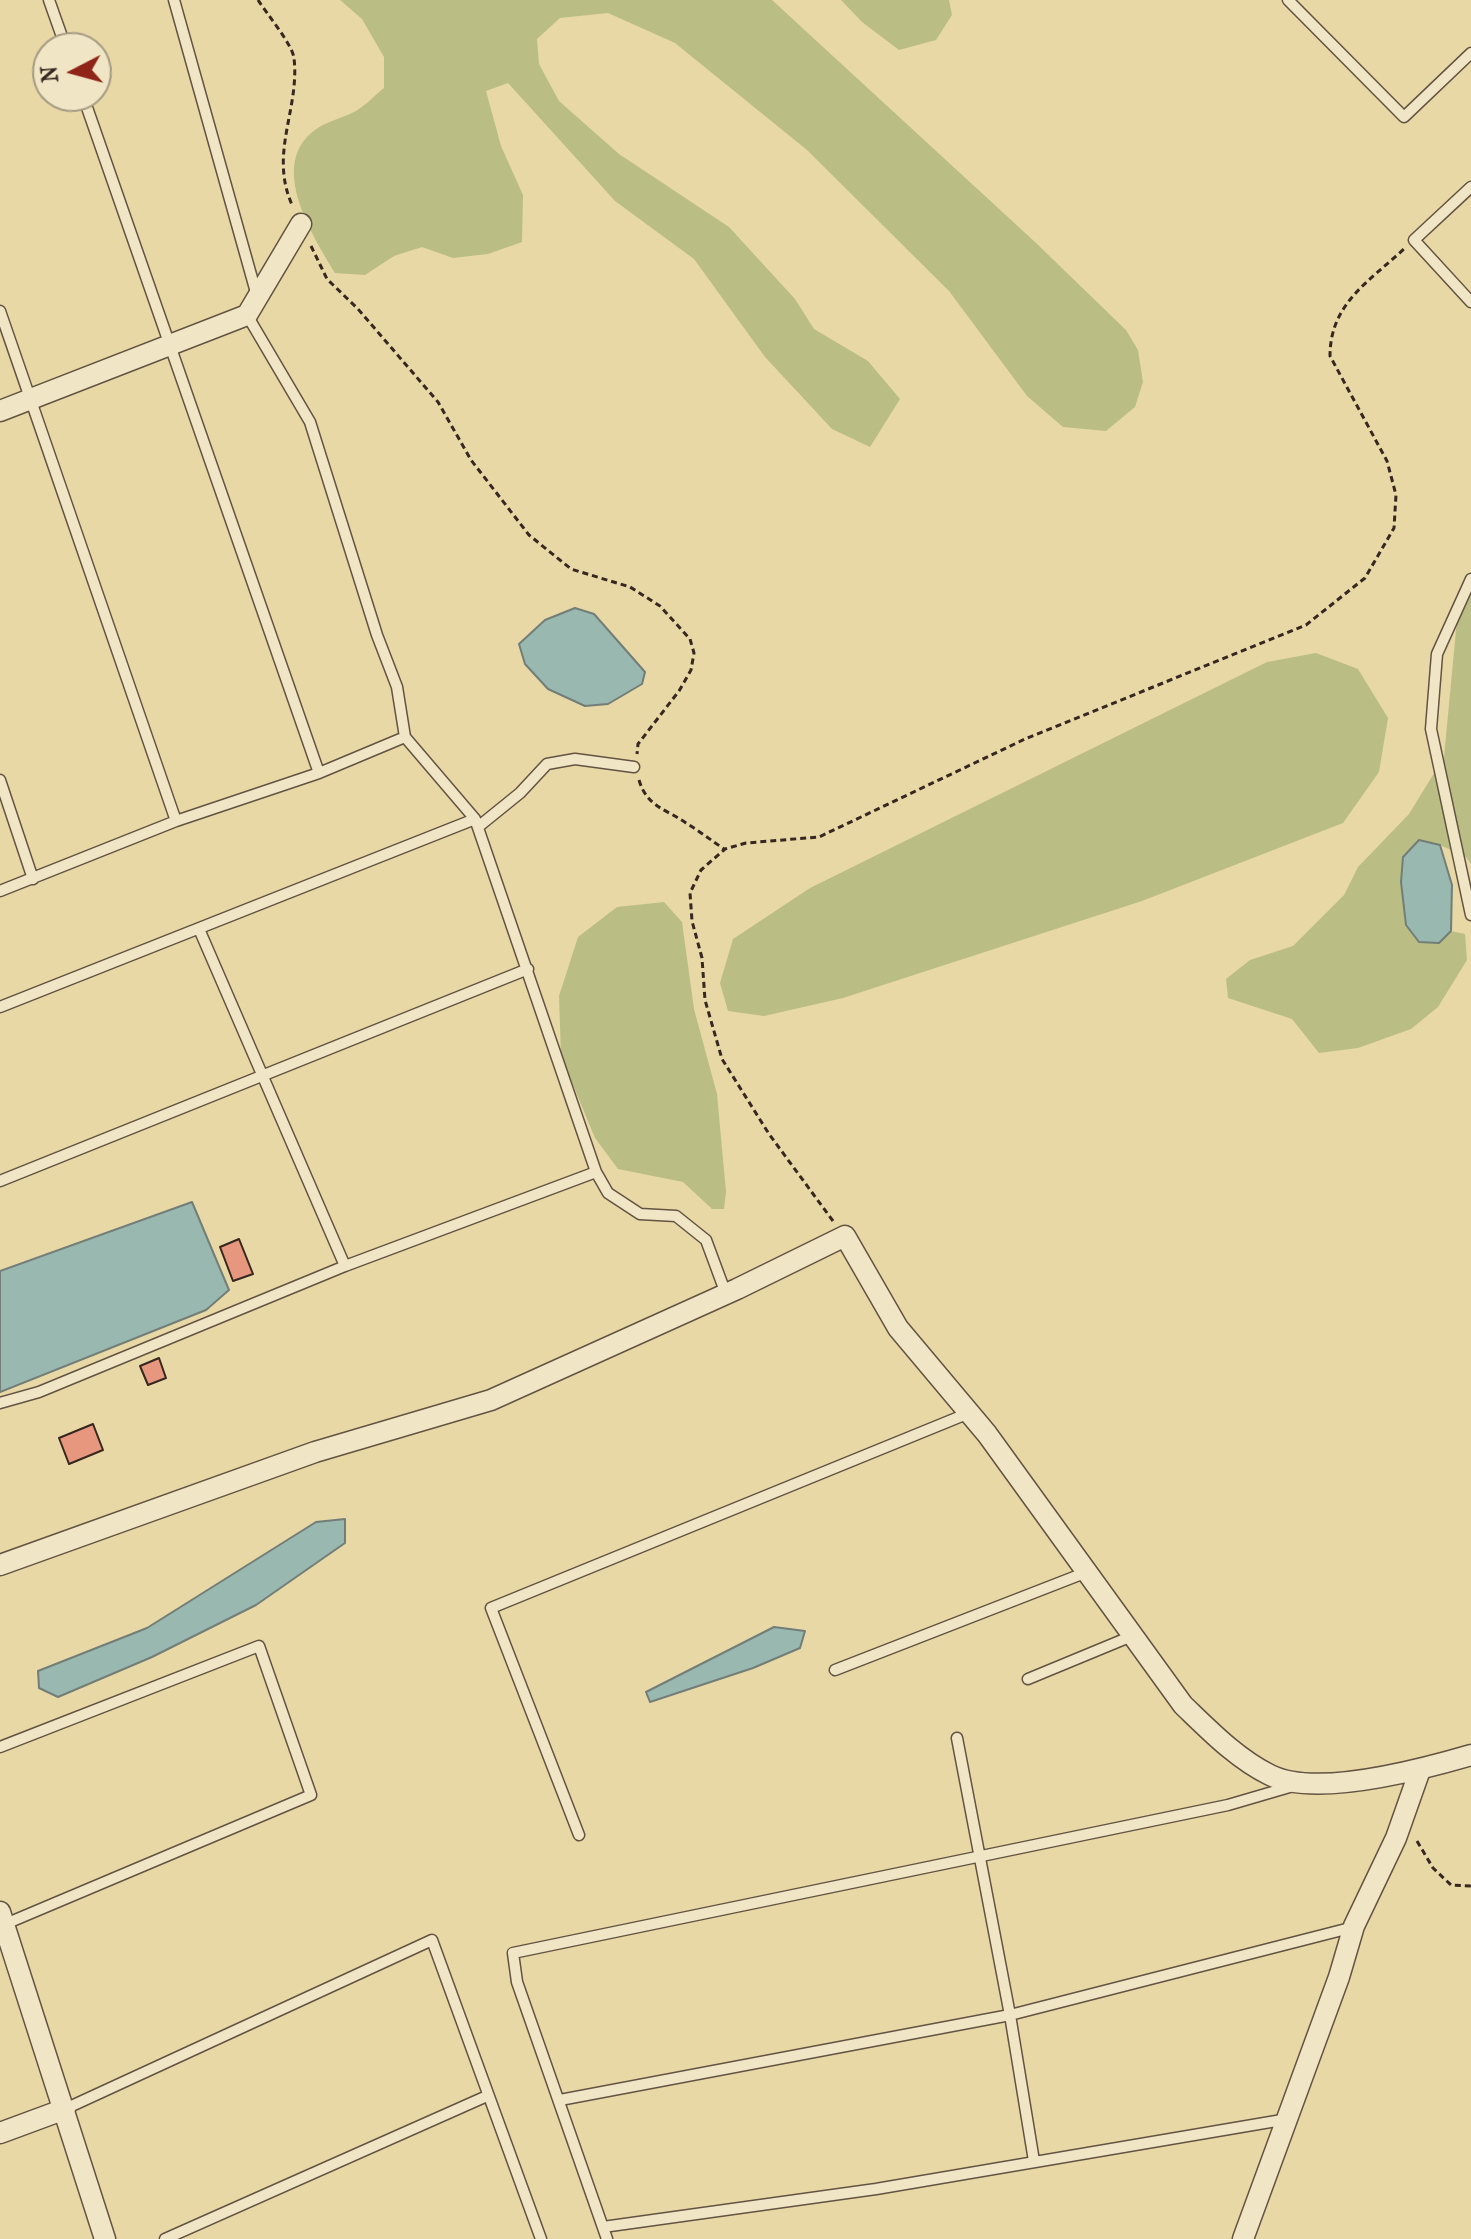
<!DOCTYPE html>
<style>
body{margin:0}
#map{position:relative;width:1471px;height:2239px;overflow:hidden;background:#e8d8a6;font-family:"IM FELL French Canon",serif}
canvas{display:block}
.north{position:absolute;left:32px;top:32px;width:80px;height:80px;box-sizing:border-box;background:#f0e6c5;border:2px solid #a69a83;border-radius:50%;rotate:264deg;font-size:22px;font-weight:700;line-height:32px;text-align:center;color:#372721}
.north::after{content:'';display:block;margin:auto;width:28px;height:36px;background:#8f2418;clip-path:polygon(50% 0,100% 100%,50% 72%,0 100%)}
</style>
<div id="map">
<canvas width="1471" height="2239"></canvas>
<div class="north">N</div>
</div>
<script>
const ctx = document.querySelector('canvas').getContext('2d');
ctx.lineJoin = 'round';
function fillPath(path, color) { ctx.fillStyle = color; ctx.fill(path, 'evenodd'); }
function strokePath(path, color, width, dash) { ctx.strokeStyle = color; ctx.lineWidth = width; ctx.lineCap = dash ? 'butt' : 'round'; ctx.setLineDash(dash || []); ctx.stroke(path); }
fillPath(new Path2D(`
 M340,0h432l263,242 91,88 12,20 5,32 -8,25 -29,24 -43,-4 -36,-31 -78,-105 -142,-141 -132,-107 -67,-30 -48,5 -23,21 2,25 20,37 60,53 110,73 66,72 19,30 54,32 32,38 -30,48 -38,-18 -67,-72 -71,-98 -79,-58 -107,-118 -22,8 15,55 22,49 -1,47 -34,12 -35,4 -31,-11 -28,9 -29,19 -30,-2c-24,-40 -71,-114 -14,-147 11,-6 24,-9 35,-15 10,-6 19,-16 28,-23v-31l-22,-38z
 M841,0h108l3,15 -16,25 -37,10 -37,-28z
 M1471,572v292l-5,-7 -26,-12 -1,98 12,-12 14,3 2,26 -29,47 -27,22 -53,19 -39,5 -27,-34 -64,-21 -2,-19 24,-19 43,-14 51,-51 14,-28 51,-53 35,-57 14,-148z
 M1316,653l42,16 30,49 -9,54 -36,51 -201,78 -299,97 -79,18 -36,-5 -8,-28 13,-44 77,-51 457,-226z
 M664,902l18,20 12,87 23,85 9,98 -2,17h-12l-29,-27 -65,-13 -23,-31 -34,-82 -2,-60 19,-59 39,-30z`), '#babe84');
const water = new Path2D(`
 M575,608l19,6 51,58 -3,12 -34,20 -23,2 -37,-17 -23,-25 -6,-20 26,-24z
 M1419,840l21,5 12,40 -1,46 -12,12 -20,-1 -13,-17 -5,-43 2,-25z
 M192,1202l37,88 -23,20 -206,82v-121z
 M345,1519v24l-89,62 -104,52 -94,40 -19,-9 -1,-17 109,-43 169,-106z
 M774,1627l31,4 -5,17 -47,20 -103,34 -4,-10z`);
fillPath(water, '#99b8b0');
strokePath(water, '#727e77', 2);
const building = new Path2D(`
 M239,1239l14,35 -20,7 -13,-34z
 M159,1358l7,20 -18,7 -8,-19z
 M93,1424l10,26 -34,14 -10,-26z`);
fillPath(building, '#e6977d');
strokePath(building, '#372721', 2);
const lane = new Path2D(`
 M49,0l17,48
 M174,0l83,296
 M1288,0l116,117 67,-64
 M83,96l236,677
 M1471,187l-57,53 57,62
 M0,311l176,510
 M247,315l63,107 67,213 20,52 8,50 70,82 121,353 12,21 32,21 36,2 30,24 20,54
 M1471,579l-34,75 -6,75 40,186
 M0,780l33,99
 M478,827l42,-34 27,-29 28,-5 59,8
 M0,891l176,-70 143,-48 86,-36
 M199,929l146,337
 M0,1007l475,-188
 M0,1181l528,-212
 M0,1403l39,-11 306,-126 251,-94
 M835,1670l252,-98
 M1028,1679l104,-43
 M957,1738l53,277 24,146
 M0,1747l259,-101 52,149 -308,130
 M579,1835l-88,-227 478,-195
 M560,2100l450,-85 344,-88
 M65,2109l367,-169 109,299
 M603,2227l273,-38 412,-70
 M165,2239l322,-143
 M607,2239l-90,-257 -4,-29 715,-148 65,-19`);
const street = new Path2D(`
 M0,411l247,-96 54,-91
 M0,1565l315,-113 176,-52 246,-111 108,-53 53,92 89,106 196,271c26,25 54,54 87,70 46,23 153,-6 201,-20
 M0,1912l105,327
 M0,2133l65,-24
 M1243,2239l96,-262 15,-51 42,-88 24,-68`);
strokePath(lane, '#635342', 13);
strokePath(street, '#635342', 23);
strokePath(new Path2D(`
 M258,0c9,14 34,44 36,58 6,52 -26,96 -1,149
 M311,246l16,33 31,30 80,93 33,58 58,75 42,34 59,18 30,19 30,33 4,14 -3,17 -12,21 -41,53 -1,10
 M639,780c8,27 27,29 47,43 13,8 25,17 38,26
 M833,1221l-64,-87 -47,-75 -17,-59 -3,-42 -10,-37 -2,-28 11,-23 24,-21 21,-6 73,-6 206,-98 281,-114 59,-47 29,-50 2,-33 -9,-34 -57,-105c0,-53 40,-75 75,-108
 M1417,1841l16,27 18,17 20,1`), '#372721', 3, [6, 4]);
strokePath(lane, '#f0e6c5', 10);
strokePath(street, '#f0e6c5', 20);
</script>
